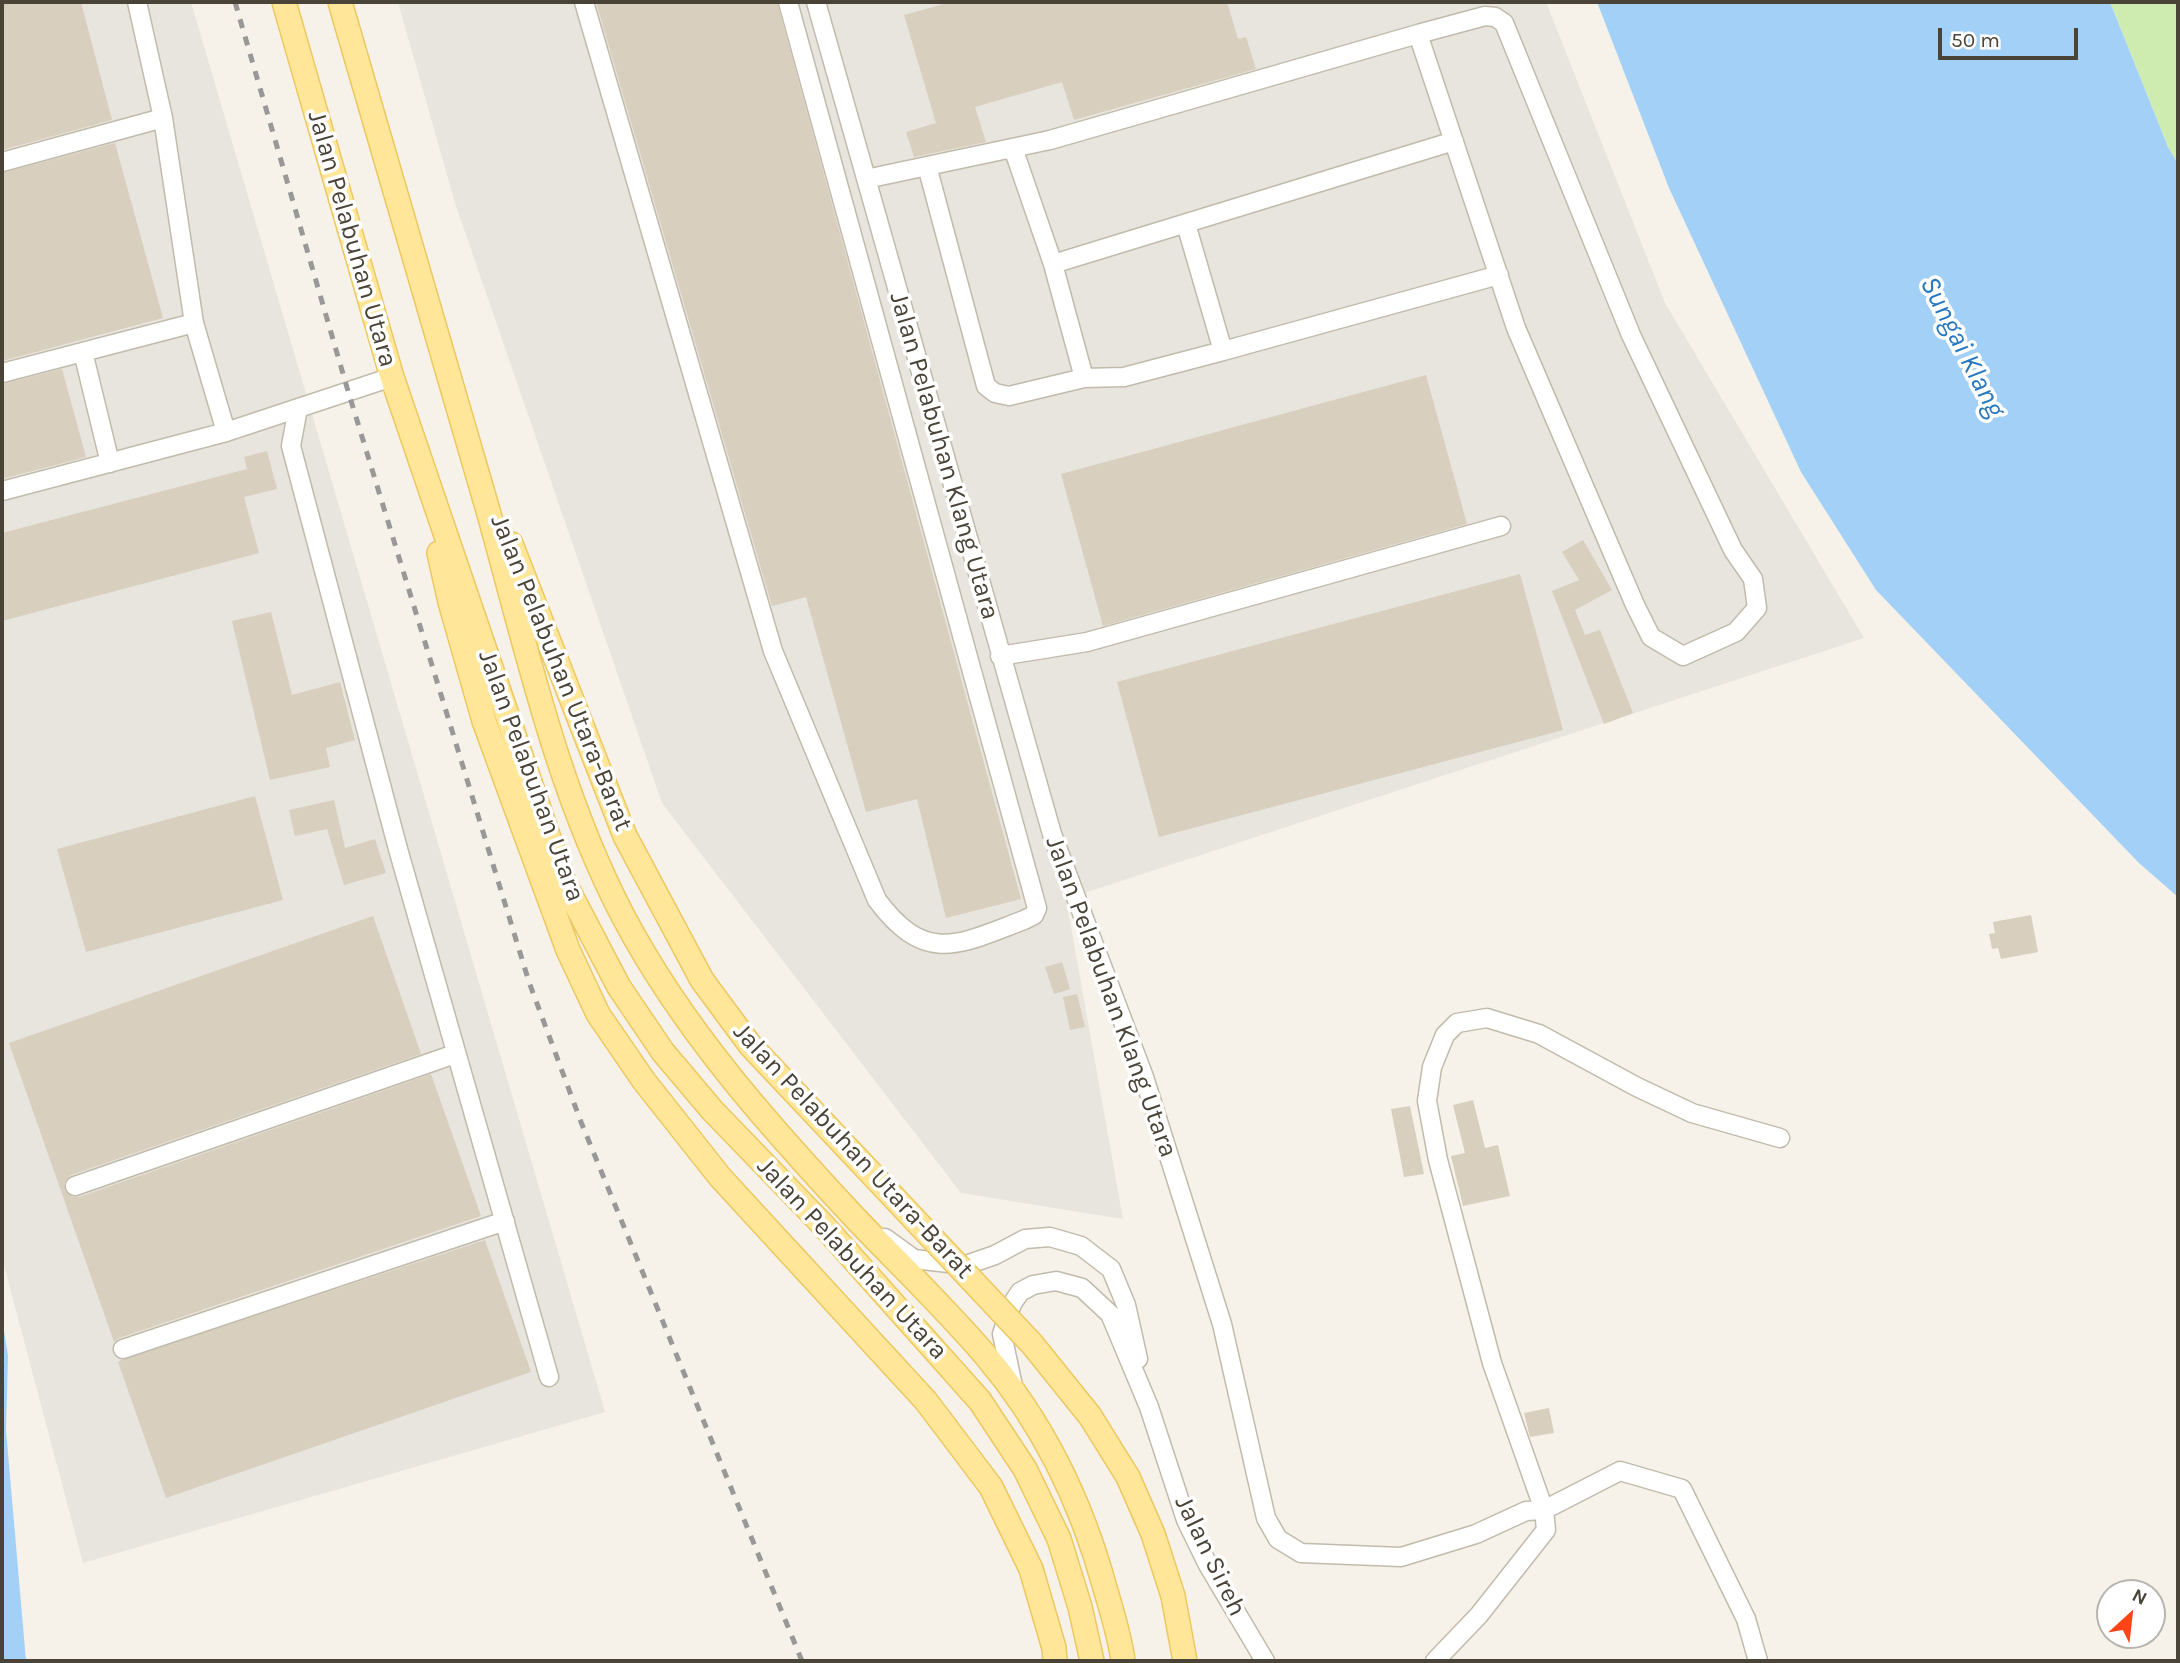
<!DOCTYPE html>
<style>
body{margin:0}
#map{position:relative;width:2180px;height:1663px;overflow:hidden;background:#f6f2e9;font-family:Karla,sans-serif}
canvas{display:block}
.frame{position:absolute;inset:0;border:4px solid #4a4337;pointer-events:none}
.north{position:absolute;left:2096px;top:1579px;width:70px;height:70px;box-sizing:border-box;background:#fff;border:2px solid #b7b4af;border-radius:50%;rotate:27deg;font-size:19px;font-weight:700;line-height:28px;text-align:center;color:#4a4337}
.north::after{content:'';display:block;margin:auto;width:24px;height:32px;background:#ff4417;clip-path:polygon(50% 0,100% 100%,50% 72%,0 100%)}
.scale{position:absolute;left:1938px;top:28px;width:140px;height:32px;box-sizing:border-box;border:4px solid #4a4337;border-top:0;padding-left:9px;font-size:21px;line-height:24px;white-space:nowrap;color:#4a4337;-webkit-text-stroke:5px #fff;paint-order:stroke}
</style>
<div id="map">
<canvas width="2180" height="1663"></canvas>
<div class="frame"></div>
<div class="north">N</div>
<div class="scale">50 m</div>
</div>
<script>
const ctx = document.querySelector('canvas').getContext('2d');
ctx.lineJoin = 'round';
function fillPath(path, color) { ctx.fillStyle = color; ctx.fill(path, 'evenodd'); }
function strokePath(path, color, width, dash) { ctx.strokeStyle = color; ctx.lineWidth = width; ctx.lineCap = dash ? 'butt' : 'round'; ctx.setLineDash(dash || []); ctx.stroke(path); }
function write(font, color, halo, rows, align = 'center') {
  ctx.font = font + ' Karla,sans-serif'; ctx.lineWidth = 7; ctx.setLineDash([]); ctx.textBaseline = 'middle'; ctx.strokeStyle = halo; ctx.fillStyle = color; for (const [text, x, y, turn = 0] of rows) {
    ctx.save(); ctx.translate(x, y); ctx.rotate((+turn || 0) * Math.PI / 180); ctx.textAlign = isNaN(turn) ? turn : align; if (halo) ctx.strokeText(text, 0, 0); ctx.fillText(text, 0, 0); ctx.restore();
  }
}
fillPath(new Path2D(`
 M2,2h189l414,1410 -522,151 -81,-305z
 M398,2h1148l119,301 199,335 -798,261 57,320 -162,-26 -299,-390 -207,-600z`), '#e8e4de');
fillPath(new Path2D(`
 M2110,2h68v162l-10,-17z`), '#ceecb0');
fillPath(new Path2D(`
 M1597,2h513l58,145 10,17v733l-39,-34 -263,-273 -75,-118 -132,-284z
 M2,1318l6,38 -2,74 20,231h-24z`), '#a2d0f6');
fillPath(new Path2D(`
 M2,2h79l31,118 -110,30z
 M596,2h181l244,897 -75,19 -29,-119 -51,13 -60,-215 -34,9z
 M951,2h276l11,37 8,-2 10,32 -182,51 -12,-38 -87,25 11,35 -72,15 -8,-25 30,-9 -32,-108z
 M115,143l48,175 -161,43v-188z
 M62,369l24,88 -84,22v-95z
 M1426,375l41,149 -364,102 -42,-152z
 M267,451l10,38 -33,8 15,56 -257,68v-88l245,-64 -3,-12z
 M1583,540l29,50 -37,20 10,25 15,-5 33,83 -29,11 -52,-133 27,-11 -17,-28z
 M1520,574l43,156 -404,107 -42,-155z
 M271,612l21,83 48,-13 15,58 -29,8 4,19 -60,13 -38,-159z
 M255,796l28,104 -197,52 -29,-103z
 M334,800l11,48 30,-9 11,34 -42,12 -17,-56 -32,7 -6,-26z
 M2031,915l7,37 -37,7 -3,-11 -6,1 -3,-15 6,-1 -2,-11z
 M373,916l48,138 -350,121 -7,8 1,7 7,7h7l352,-123 50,142 -362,122 -5,4 -105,-299z
 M1062,962l8,27 -16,5 -9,-27z
 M1077,994l8,33 -15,3 -7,-33z
 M1473,1100l12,48 13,-3 12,51 -47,10 -12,-50 14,-3 -12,-48z
 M1410,1106l14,68 -20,3 -13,-68z
 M485,1240l46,132 -365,126 -48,-136 3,-2z
 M1549,1408l5,25 -24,4 -6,-24z`), '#d8cfbe');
const minor = new Path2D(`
 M137,2l26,116 31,205 32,109
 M584,2l189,649 104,249c49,66 83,44 147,20l10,-5 3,-7 -249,-906
 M816,2l236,832 92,243 78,247 44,194 12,21 23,14 100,4 75,-23 50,-23 18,-1 2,20 -67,85 -44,46
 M1013,148l40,116 401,-123
 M2,162l161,-44
 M927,166l59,220 9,7 14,3 75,-18 40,-1 99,-26
 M866,179l184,-39 368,-106 98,294 119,277 16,32 32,19 53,-24 21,-24 -4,-29 -20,-29 -102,-215 -127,-312 -9,-6 -10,-1 -67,18
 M1186,224l37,127 276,-76
 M1053,264l31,114
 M83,352l27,111
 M2,373l192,-50
 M298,408l-7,38 107,403 151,528
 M2,491l224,-59 166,-55
 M1000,656l87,-14 414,-116
 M75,1186l380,-132
 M885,1238l29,21 52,6 29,-10 30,-16 25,-2 31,9 30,23 15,36 12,54
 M123,1349l382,-128
 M1013,1386l-11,-52 10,-30 8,-12 13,-7 23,-4 26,7 28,26 39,93 37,113 22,45 57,96
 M1758,1661l-12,-42 -64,-130 -62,-18 -76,39 -52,-147 -54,-203 -11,-59 5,-34 13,-32 12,-12 30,-5 52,16 98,53 55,26 88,25`);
const major = new Path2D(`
 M284,2l108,375 172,505 55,105 44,65 49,58 111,115 157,176 45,68 34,70 21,68 12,54
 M340,2c49,168 99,336 147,505 39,138 69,281 136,409 60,114 147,211 234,304 43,45 89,89 129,136 57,67 96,148 119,232 7,24 15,49 18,73
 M511,544l114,292
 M439,553l11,49 34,119 84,229 30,64 46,67 76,96 206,224 65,86 40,82 23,79 1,13`);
strokePath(minor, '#c2bbab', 21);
strokePath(major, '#edc860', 26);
strokePath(minor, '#fff', 18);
strokePath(major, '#ffe699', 23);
strokePath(new Path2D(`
 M235,2l113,389 181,591 52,140 221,539`), '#989898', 5, [9, 9]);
const majorBridge = new Path2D(`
 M625,836l77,144 48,65 282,299 58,72 38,61 25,57 20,62 12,65`);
strokePath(majorBridge, '#edc860', 26, []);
strokePath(majorBridge, '#ffe699', 23);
write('26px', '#4a4337', '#fff', [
 ["Jalan Pelabuhan Utara",352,239,74],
 ["Jalan Pelabuhan Klang Utara",944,456,74],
 ["Jalan Pelabuhan Utara-Barat",561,673,68],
 ["Jalan Pelabuhan Utara",531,776,70],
 ["Jalan Pelabuhan Klang Utara",1111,997,70],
 ["Jalan Pelabuhan Utara-Barat",853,1151,47],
 ["Jalan Pelabuhan Utara",852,1259,47],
 ["Jalan Sireh",1210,1556,64]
]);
write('italic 28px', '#2778bf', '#fff', [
 ["Sungai Klang",1962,347,63]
]);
</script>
